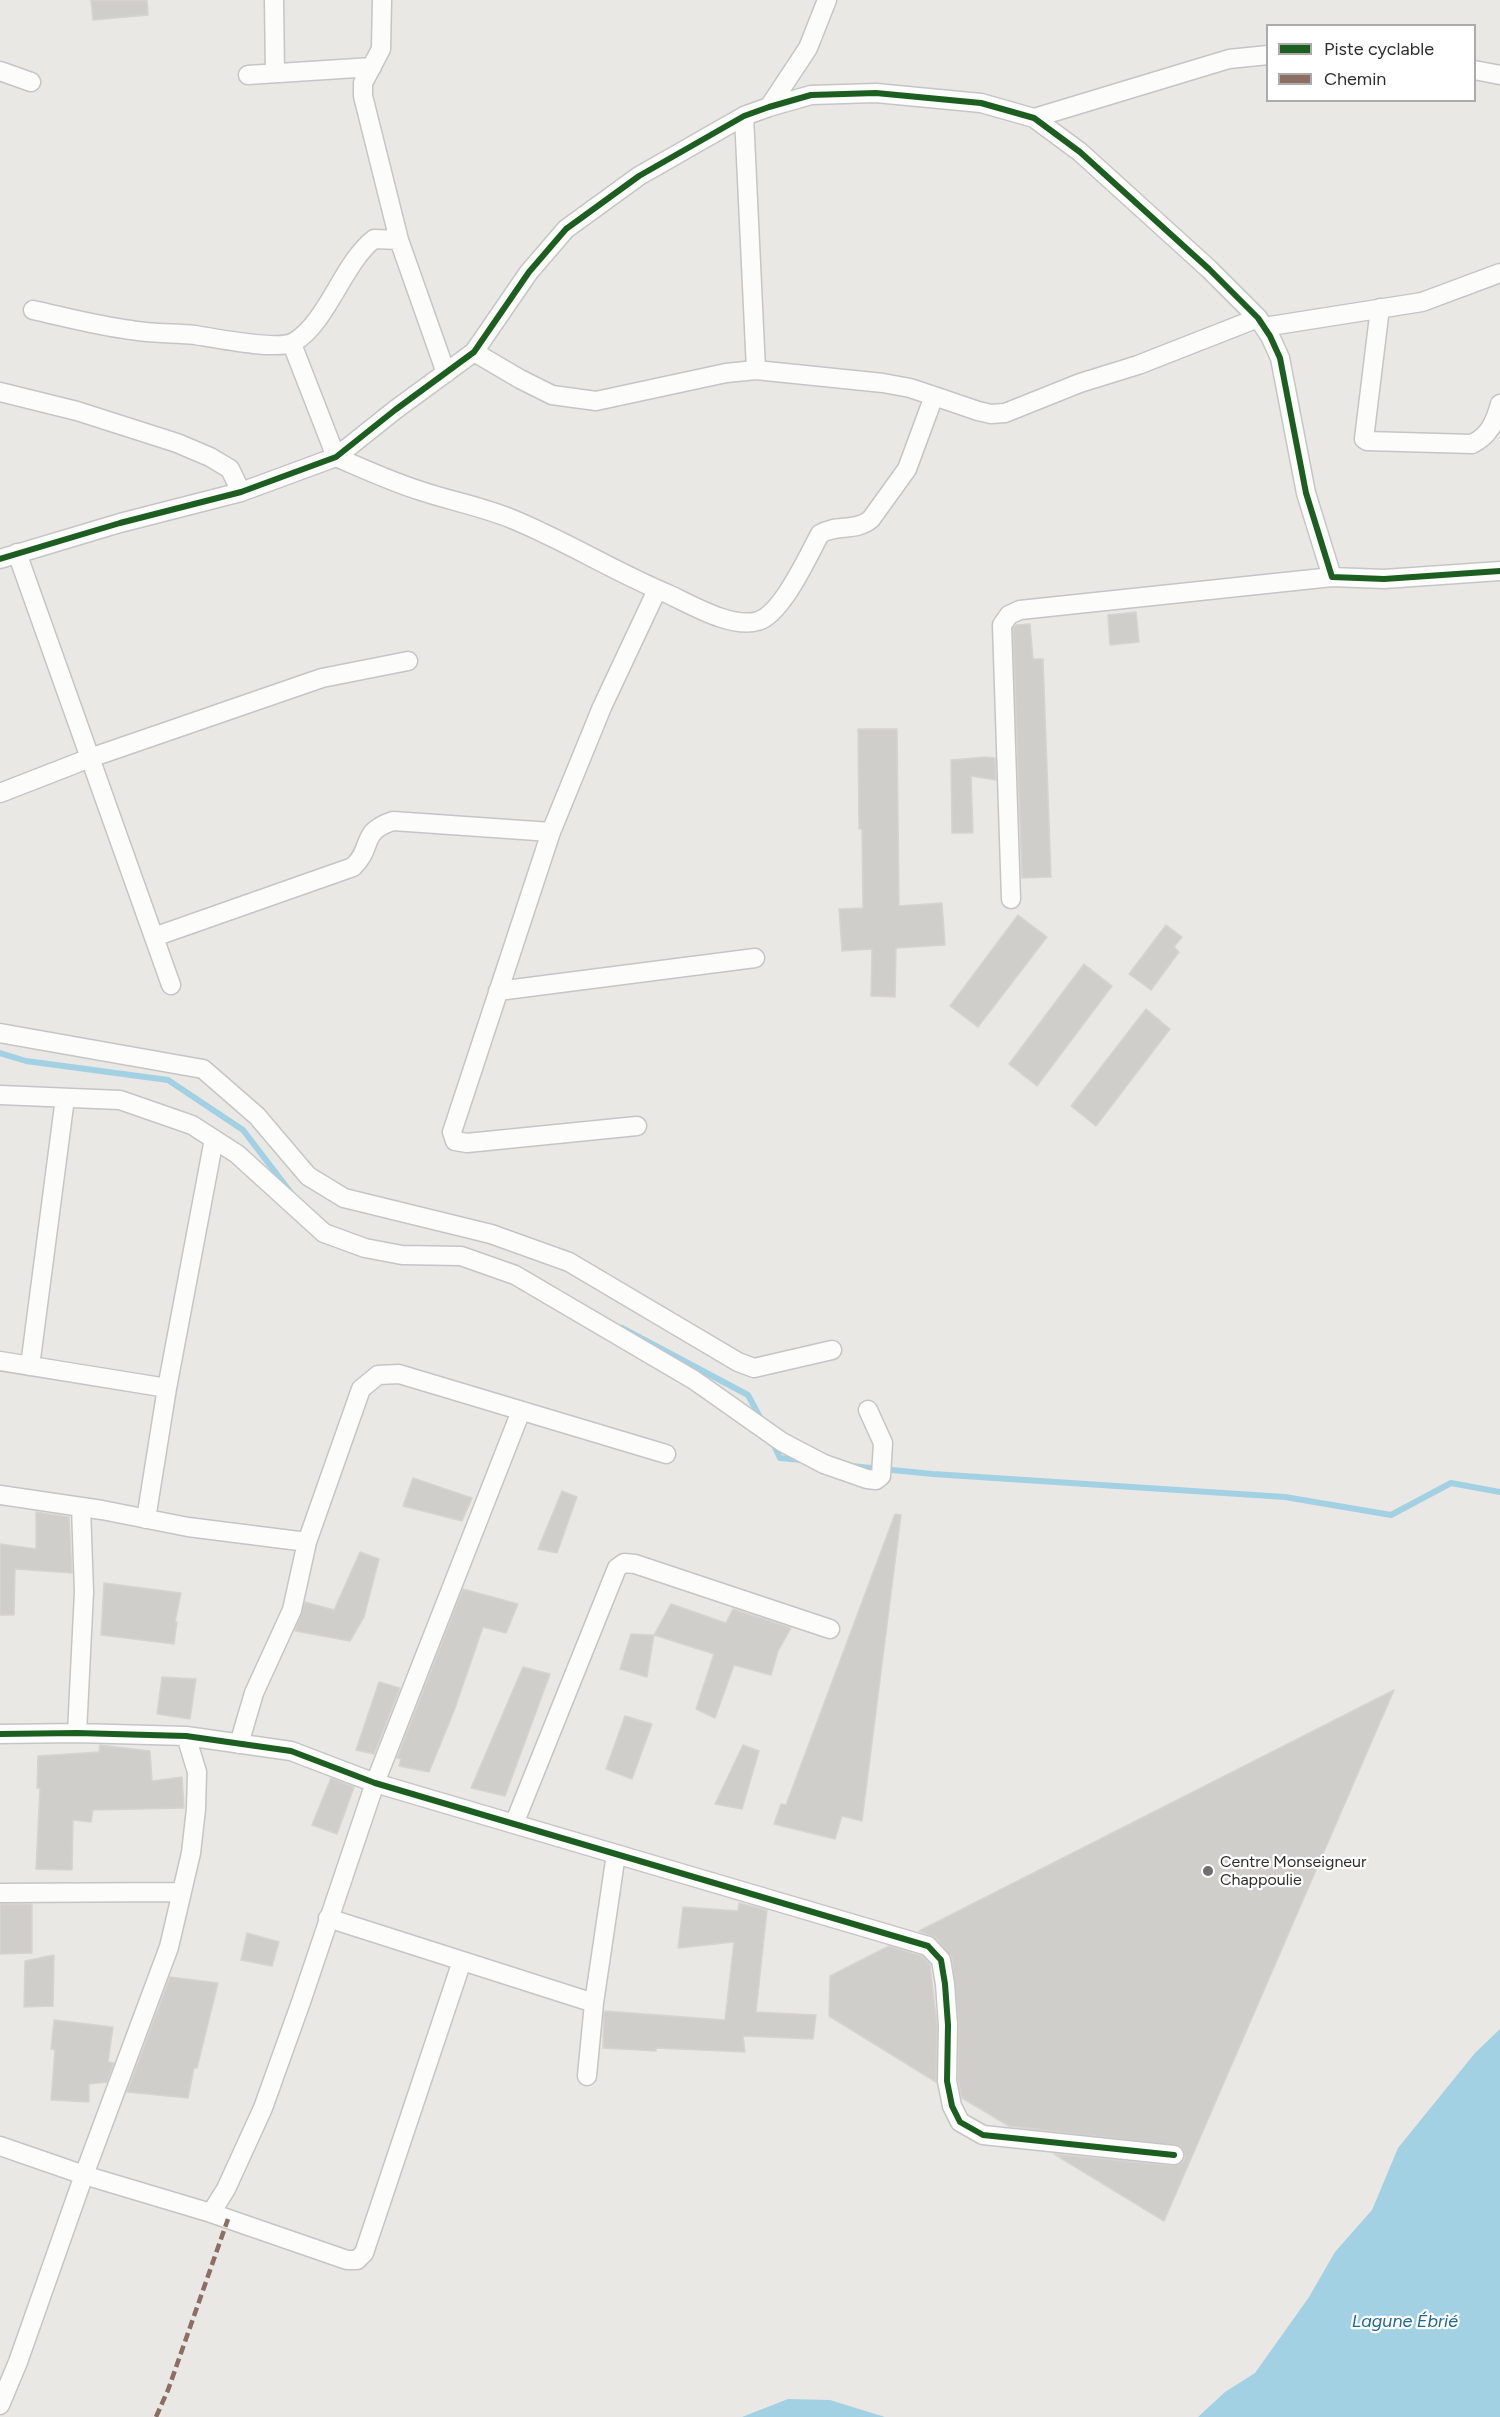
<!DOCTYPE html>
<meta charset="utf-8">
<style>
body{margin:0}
#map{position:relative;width:1500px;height:2417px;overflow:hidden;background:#eae8e5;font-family:Figtree,sans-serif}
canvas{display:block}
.legend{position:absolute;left:1266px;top:24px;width:210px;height:78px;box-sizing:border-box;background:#fff;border:2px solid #ababab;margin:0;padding:8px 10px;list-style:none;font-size:18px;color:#2e2e2e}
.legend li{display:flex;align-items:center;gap:12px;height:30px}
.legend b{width:30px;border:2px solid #ababab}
</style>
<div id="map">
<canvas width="1500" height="2417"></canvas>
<ul class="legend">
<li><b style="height:8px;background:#1b5e20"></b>Piste cyclable</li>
<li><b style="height:8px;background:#8d6e63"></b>Chemin</li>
</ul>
</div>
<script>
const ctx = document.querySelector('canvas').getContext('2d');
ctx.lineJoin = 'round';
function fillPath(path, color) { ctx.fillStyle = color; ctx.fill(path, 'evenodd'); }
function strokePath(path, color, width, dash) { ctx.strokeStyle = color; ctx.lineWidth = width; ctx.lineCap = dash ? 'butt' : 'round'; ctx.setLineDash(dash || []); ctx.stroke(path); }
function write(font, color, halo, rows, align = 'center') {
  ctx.font = font + ' Figtree,sans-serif'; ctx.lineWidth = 4.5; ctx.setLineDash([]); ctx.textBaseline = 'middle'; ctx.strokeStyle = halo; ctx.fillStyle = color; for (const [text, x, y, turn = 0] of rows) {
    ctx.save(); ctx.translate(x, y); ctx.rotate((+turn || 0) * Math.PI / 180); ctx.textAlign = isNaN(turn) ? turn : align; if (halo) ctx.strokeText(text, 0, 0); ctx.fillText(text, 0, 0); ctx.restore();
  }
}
fillPath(new Path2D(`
 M1500,2029v388h-302l27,-25 30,-19 54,-76 26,-45 37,-42 26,-62 77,-95z
 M788,2399l42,1 55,17h-143z`), '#a2d1e3');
strokePath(new Path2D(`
 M0,1053l26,8 142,19 75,50 49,64
 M622,1328l126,67 14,26
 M772,1441l8,17 22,2
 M851,1466l82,8 352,23 106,18 60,-32 49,9`), '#a2d1e3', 6);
const building = new Path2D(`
 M91,0h56l1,15 -55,5z
 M1136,612l3,30 -29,3 -2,-30z
 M1030,624l3,35h10l8,218 -29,1 -9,-250 3,-3z
 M858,729h39l2,177 43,-3 3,42 -49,3 -1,49 -24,-1 1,-47 -30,2 -3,-42 24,-1 -1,-79h-3z
 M985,757l10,1 1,22 -25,-4 2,57h-21l-1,-73z
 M1018,915l29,22 -69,90 -28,-21z
 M1166,925l16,12 -8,10 5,5 -28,38 -22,-16z
 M1084,964l28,22 -75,100 -28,-22z
 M1146,1009l24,20 -74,97 -25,-20z
 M413,1478l59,20 -10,23 -59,-15z
 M562,1491l15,6 -20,56 -19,-4z
 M36,1512l33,5 3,56 -57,-4 -1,46h-14v-71l36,5z
 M895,1514l6,1 -39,306 -20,-5 -7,23 -61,-15 7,-20 5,1z
 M360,1552l19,7 -15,58 -14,24 -55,-10 10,-29 29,8z
 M104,1583l77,10 -6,29h2l-3,22 -73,-9z
 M463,1589l55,15 -12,29 -23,-6 -29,84 -25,61 -30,-6 2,-7 -4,-1z
 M671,1604l55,19 7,-14 58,19 -13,23 -7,24 -37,-10 -19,53 -19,-9 18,-55 -60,-19z
 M631,1634l23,1 -7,42 -27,-8z
 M523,1667l27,7 -45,122 -34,-8z
 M162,1677l34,2 -6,40 -33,-5z
 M379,1682l21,6 -26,66 -18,-4z
 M1394,1690l-230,531 -110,-67 119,12 10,-4 2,-5 -1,-6 -4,-5 -171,-20 -47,-28 -4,-18 1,-56 -7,-66 -16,-20 -17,-7z
 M625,1716l27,8 -20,55 -26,-10z
 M100,1745l50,6 2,30 30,-4 2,31 -91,2 -2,12 -18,-2 -1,50 -36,-1 4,-81h-3l1,-32 61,-4z
 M743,1745l16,6 -17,58 -27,-5z
 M331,1778l23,9 -17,47 -25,-9z
 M739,1903l28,7 -11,102 60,3 -3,24 -70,-3 2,16 -89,-4v3l-53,-3 1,-37 121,9 9,-78 -56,6 5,-41 55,4z
 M0,1904h32v49l-32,1z
 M247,1933l32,9 -7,24 -31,-6z
 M889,1946l33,10 8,9 7,60 -1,57 -107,-66 1,-40z
 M54,1955l-1,51 -29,1 1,-46z
 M170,1977l48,6 -21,85h-3l-6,30 -61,-6z
 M54,2020l59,7 -5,35 6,1 -7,19 -18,2v18l-38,-2 4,-50 -4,-1z`);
fillPath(building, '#d0cecb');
strokePath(building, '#d6d4d1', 1.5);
const street = new Path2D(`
 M274,0l1,73
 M382,0l-1,49 -18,34v13l36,144 47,133
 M1474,70l26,5
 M0,71l31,11
 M248,75l124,-8
 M769,107l39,-59 19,-48
 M744,116l12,254
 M1034,118l195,-59 39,-4
 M1380,308l-16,131 3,2 105,3c17,-8 23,-22 28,-40
 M33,310c32,7 65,16 98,20 21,4 43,3 64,5 19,3 83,16 99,7 33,-19 49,-79 80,-103l25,1
 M1264,327l158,-25 78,-29
 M292,344l44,113c28,12 56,25 85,34 30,10 62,16 91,28 54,22 103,53 156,75 24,11 64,35 90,27 24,-7 50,-65 62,-87 16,-10 36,-2 51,-15l36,-50 27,-73 -24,-8 -27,-5 -127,-13 -30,3 -130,28 -44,-6 -32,-16 -46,-27
 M0,392l77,19 100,32 33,14 20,12 11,23
 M934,396l44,15 13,3 14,-1 75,-30 58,-18 120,-47
 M17,553l154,432
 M0,559l120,-36 121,-31 95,-35 59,-47 79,-58 55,-80 37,-43 73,-53 105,-60 25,-9 42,-12 65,-2 105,10 53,15 46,34 129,117 49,49 12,18 10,22 26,135 26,84 52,2 116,-8
 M0,793l90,-35 232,-80 86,-17
 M1011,899l-9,-274 7,-10 11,-5 312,-33
 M154,937l199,-70c21,-20 6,-35 40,-46l158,11
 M498,991l257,-33
 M0,1033l203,36 54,47 51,60 36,22 147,36 78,28 169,100 16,6 78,-18
 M0,1095l120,5 72,25 45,29 87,79 41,15 37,7 59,1 54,19 179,105 88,62 42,22 43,15 9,1 5,-4 2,-33 -15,-33
 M637,1126l-170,17 -12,-2 -3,-9 99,-300 51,-125 55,-117
 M0,1361l167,27
 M30,1366l35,-268
 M0,1495l102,15 86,17 119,15
 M146,1519l21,-131 47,-249
 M77,1733l7,-141 -3,-85
 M0,1734l77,-1 109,3 105,15 84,32 553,163 13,14 4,24 3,41 -1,56 5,25 8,16 23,13 191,20
 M239,1744l15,-51 38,-83 15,-68 54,-153 17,-14 21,-1 267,80
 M514,1824l103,-256 7,-5 11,1 195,65
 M0,1893l182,-1
 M328,1918l266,85
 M587,2076l7,-73 22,-149
 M0,2146l84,29 127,38 15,-24 37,-81 38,-106 74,-219 146,-372
 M211,2213l136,47h10l7,-7 98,-292
 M0,2405l18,-43 66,-187 85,-228 22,-94 5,-44 1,-37 -11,-36`);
strokePath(street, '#c5c5c5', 21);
strokePath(street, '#fcfcfb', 18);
strokePath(new Path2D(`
 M156,2417l12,-27 60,-171`), '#8d6e63', 4.5, [9, 4.5]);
strokePath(new Path2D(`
 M0,559l120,-36 121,-31 95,-35 59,-47 79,-58 55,-80 37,-43 73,-53 105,-60 25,-9 42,-12 65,-2 105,10 53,15 46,34 129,117 49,49 12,18 10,22 26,135 26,84 52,2 116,-8
 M0,1734l77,-1 109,3 105,15 84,32 553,163 13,14 4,24 3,41 -1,56 5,25 8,16 23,13 191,20`), '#1b5e20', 6);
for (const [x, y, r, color] of [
 [1208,1871,6,"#706f6e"]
]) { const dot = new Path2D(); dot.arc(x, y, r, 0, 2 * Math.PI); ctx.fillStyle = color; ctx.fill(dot); strokePath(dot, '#fff', 2); }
write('16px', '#2e2e2e', '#fff', [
 ["Centre Monseigneur",1220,1862],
 ["Chappoulie",1220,1880]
], 'left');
write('italic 18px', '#1e6891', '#fff', [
 ["Lagune Ébrié",1405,2322]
]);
</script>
